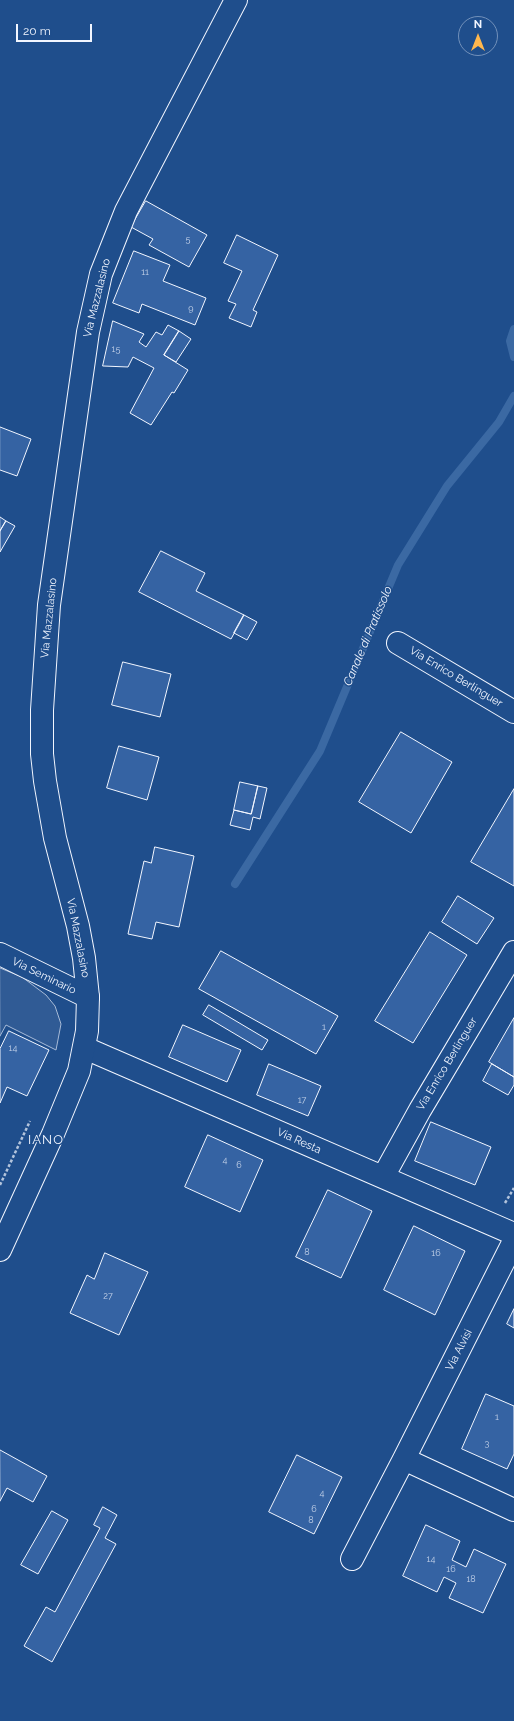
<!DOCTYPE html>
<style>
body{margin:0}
#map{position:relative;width:514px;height:1721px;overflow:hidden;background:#1f4e8c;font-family:Raleway,sans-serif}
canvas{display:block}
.north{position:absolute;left:458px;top:16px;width:40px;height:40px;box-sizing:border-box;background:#1f4e8c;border:1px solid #7391ba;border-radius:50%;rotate:0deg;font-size:11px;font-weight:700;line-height:16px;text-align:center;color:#f2f6ff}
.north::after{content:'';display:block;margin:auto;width:14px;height:18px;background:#ffb74d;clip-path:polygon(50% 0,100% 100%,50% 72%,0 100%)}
.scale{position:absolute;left:16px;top:24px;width:76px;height:18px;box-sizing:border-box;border:2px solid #f2f6ff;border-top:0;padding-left:5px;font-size:12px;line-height:14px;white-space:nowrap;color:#f2f6ff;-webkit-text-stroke:3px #1f4e8c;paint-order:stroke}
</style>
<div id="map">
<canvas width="514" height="1721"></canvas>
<div class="north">N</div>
<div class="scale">20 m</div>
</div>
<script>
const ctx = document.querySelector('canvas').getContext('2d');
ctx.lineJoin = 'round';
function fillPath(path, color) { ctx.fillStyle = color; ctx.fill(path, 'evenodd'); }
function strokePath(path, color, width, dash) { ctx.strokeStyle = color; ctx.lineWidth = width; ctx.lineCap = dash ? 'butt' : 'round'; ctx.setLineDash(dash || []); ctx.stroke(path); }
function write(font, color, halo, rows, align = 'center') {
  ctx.font = font + ' Raleway,sans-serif'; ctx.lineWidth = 3; ctx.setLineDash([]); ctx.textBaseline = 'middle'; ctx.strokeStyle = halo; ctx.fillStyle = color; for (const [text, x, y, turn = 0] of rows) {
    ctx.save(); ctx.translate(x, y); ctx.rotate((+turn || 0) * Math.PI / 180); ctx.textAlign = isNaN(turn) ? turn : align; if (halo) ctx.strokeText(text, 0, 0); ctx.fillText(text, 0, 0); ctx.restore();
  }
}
const parking = new Path2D(`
 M0,968l22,9 24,18 9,11 6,18 -5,26 -50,-25 -6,11z`);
fillPath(parking, '#305b95');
strokePath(parking, '#a8bbd7', 1);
strokePath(new Path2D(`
 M514,329l-4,12 4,16
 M235,884l85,-133 78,-186 49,-79 52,-64 15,-26`), '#3b69a3', 8);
const building = new Path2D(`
 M146,201l61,34 -18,32 -40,-22 4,-6 -22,-12z
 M237,235l41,20 -25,55 4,2 -6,15 -22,-9 7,-14 -8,-3 14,-30 -18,-8z
 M134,251l36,14 -7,16 43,17 -11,27 -53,-21 -3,9 -26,-10z
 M113,321l31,13 -5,8 7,5 10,-15 6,3 6,-10 11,6 -15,24 24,15 -14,23 -2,-1 -21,33 -21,-12 24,-45 -21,-11 -5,10 -25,-1z
 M179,331l12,8 -15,23 -12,-7z
 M0,427l31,12 -14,37 -17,-6z
 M0,517l6,4 -6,10z
 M6,521l9,5 -15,26v-21z
 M161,551l44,22 -9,18 48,24 -13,24 -92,-47z
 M244,615l13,7 -10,18 -13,-7z
 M123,662l48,12 -11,43 -48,-12z
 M401,732l51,30 -41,71 -52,-31z
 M119,746l40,11 -12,43 -40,-12z
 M240,782l18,4 -7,28 -17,-4z
 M258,786l9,2 -7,31 -7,-2 -3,13 -20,-5 4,-15 17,4z
 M514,789v97l-43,-24z
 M155,847l39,9 -15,71 -23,-5 -4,17 -24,-5 16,-73 7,2z
 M458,896l36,22 -17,26 -35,-22z
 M430,932l37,23 -54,88 -38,-22z
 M221,951l117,65 -22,38 -117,-65z
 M209,1005l59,35 -6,10 -59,-35z
 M514,1018v59l-25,-15z
 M183,1025l58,25 -14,32 -58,-25z
 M9,1031l40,19 -22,46 -20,-9 -7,16v-54z
 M269,1064l52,22 -13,30 -51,-21z
 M492,1064l22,13v8l-6,10 -25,-14z
 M431,1122l60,25 -16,38 -60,-24z
 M208,1135l55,25 -23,52 -55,-25z
 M328,1190l44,21 -31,67 -45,-21z
 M414,1226l51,25 -30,64 -51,-25z
 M105,1253l43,19 -29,63 -49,-22 17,-38 7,4z
 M514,1309v19l-7,-4z
 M486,1394l28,12v48l-7,15 -45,-20z
 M0,1450l47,26 -14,26 -26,-14 -7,13z
 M297,1455l45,22 -28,57 -45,-22z
 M103,1507l14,8 -12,23 11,6 -64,118 -28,-16 22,-39 9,5 45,-84 -6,-3z
 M52,1511l16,9 -30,54 -17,-9z
 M426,1525l34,16 -8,19 14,7 8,-18 32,15 -23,49 -34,-15 7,-15 -12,-6 -7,15 -34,-16z`);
fillPath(building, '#3563a3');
strokePath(building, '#f2f6ff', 1);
const minor = new Path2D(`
 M398,643l116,69
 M0,954l88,43
 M85,1048l429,186
 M383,1177l37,-67 94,-158
 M404,1459l110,51
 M352,1559l52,-100 110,-218`);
const secondary = new Path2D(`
 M0,1250l53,-116 26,-63 8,-40 1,-34 -4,-39 -6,-32 -23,-88 -10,-57 -3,-27v-44l7,-105 39,-273 13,-58 25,-63 110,-211`);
strokePath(minor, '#f2f6ff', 24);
strokePath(secondary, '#f2f6ff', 24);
strokePath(new Path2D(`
 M0,1185l30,-64
 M505,1203l9,-15`), '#b3c4dc', 2.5, [3, 2]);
strokePath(minor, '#1f4e8c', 22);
strokePath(secondary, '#1f4e8c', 22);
write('9px', '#c3d1e8', null, [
 ["5",188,239],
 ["11",145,272],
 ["9",191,308],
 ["15",116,349],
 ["1",324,1027],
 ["14",13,1048],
 ["17",302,1100],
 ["4",225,1160],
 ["6",239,1165],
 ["8",307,1252],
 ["16",436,1253],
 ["27",108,1296],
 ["1",497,1417],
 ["3",487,1443],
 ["4",322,1493],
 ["6",314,1509],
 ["8",311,1520],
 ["14",431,1559],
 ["16",451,1569],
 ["18",471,1579]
]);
write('11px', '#f2f6ff', '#1f4e8c', [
 ["Via Mazzalasino",97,298,-76],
 ["Via Mazzalasino",49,618,-84],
 ["Via Enrico Berlinguer",456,677,31],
 ["Via Mazzalasino",78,938,79],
 ["Via Seminario",44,976,26],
 ["Via Enrico Berlinguer",447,1064,-59],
 ["Via Resta",299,1141,24],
 ["Via Alvisi",459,1350,-63]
]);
write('italic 12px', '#f2f6ff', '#1f4e8c', [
 ["Canale di Pratissolo",368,636,-67]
]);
ctx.letterSpacing = '1px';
write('13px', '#f2f6ff', '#1f4e8c', [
 ["IANO",46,1140]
]);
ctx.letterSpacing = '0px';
</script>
